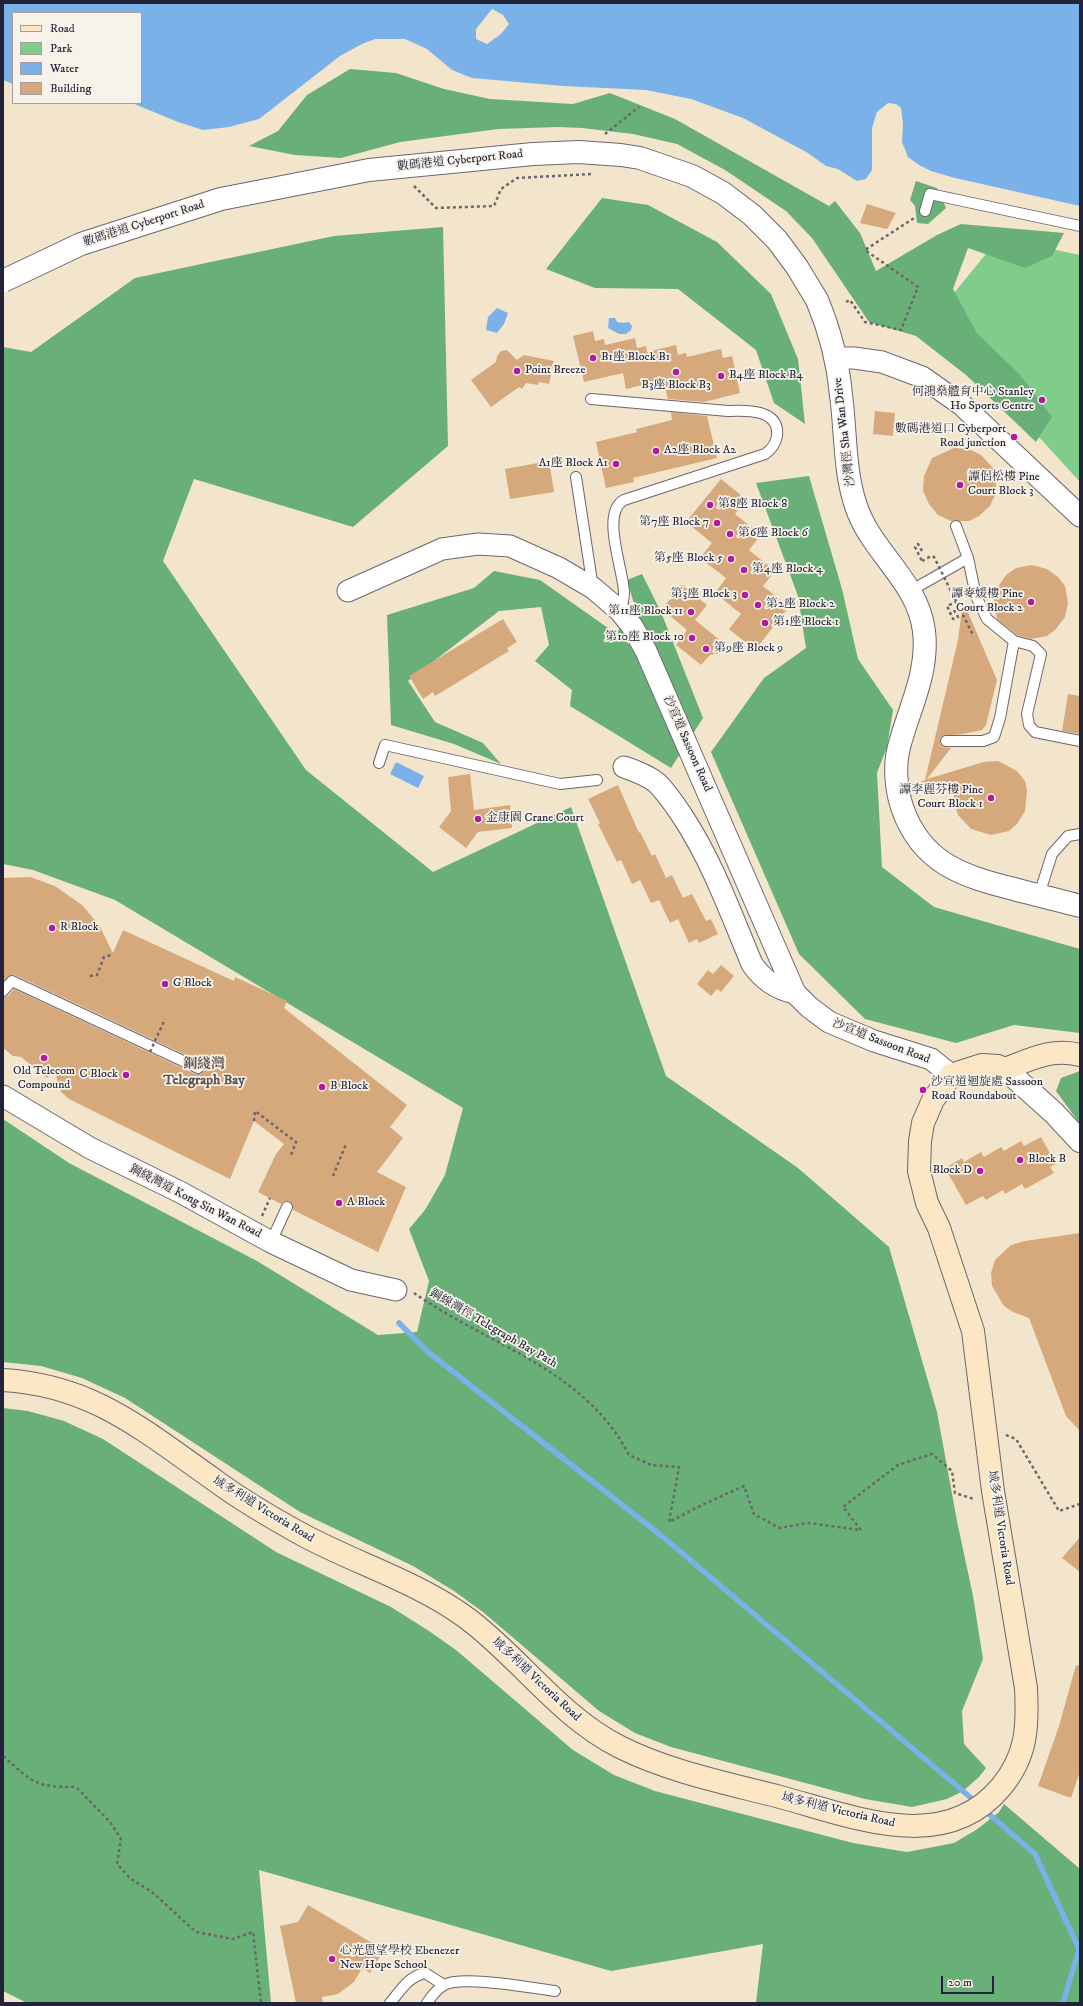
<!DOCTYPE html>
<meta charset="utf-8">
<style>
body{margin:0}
#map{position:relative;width:1083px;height:2006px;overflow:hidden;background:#f3e5cc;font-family:"IM FELL DW Pica",serif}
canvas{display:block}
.frame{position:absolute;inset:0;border:4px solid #22223b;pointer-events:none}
.legend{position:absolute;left:12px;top:12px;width:130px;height:92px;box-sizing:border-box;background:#f7f3e8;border:1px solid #a29fa3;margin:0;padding:5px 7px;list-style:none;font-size:12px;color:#22223b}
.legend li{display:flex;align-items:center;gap:8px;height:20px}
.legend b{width:20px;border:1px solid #a29fa3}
.scale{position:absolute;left:941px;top:1976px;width:53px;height:18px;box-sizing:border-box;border:2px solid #22223b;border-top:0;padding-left:5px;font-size:12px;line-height:14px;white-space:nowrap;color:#22223b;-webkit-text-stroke:3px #f7f3e8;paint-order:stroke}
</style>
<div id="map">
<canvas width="1083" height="2006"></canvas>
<div class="frame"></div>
<ul class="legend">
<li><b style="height:5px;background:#fbe7c3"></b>Road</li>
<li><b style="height:11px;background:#80cd8b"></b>Park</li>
<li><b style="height:11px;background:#7bb1e9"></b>Water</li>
<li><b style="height:11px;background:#d6a97c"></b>Building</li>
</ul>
<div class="scale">20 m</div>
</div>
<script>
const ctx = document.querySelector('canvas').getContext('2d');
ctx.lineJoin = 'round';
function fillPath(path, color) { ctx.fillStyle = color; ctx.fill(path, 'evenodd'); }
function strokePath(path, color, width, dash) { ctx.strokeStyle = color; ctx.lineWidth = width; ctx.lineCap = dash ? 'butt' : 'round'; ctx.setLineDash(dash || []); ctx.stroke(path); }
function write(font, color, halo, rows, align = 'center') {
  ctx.font = font + ' "IM FELL DW Pica","Noto Serif TC",serif'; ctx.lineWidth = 3.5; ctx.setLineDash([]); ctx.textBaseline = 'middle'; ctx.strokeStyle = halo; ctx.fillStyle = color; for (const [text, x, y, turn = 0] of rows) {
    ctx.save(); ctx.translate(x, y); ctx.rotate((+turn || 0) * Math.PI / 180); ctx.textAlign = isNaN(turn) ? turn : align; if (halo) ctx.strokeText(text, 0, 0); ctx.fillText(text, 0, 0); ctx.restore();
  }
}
fillPath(new Path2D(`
 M999,238l81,17v227l-148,-162z`), '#80cd8b');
fillPath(new Path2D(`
 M350,69l46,4 48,16 46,10 83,5 37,-11 65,26 154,87 6,-5 25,32 16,38 61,-36 24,-11 103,9 -12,23 -27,12 -57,-20 -15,41 23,43 44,43 32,42 -16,25 -70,-67 -50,-39 -47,-14 -57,-84 -26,-27 -61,-41 -48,-26 -44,-10 -51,-6 -24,-1 -60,2 -98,13 -59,16 -46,-3 -46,-9 29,-15 29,-36z
 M916,181l21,7 9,20 -18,16 -11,-1 -2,-17 -5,-6z
 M602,198l46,7 69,37 54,52 27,65 7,65 -31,-21 -18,-53 -78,-61 -83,-1 -49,-19z
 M443,227l5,219 -95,81 -159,-48 -31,82 143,209 127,102 138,-65 95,269 132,92 91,79 48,165 20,109 16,75 10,63 -21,52 2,33 22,24 -7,9 -16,14 -16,8 -35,8 -47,-8 -194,-52 -36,-14 -36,-22 -116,-99 -29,-21 -41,-25 -113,-54 -175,-114 -43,-20 -41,-12 -38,-4v-243l66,44 188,98 121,74 39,-3 12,-51 -20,-52 16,-19 20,-35 18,-67 -348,-208 -82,-30 -30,-6v-517l28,5 104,-74 199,-42z
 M809,476l33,113 16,70 35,51 -6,37 -10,26 5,94 52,40 146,42v84l-66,-8 -58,18 -91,-24 -66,-65 -88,-202 53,-74 42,-30 -8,-52 -42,-113z
 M494,571l46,9 75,53 22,-19 -10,-34 15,-6 19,38 42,106 -32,50 -101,-62 2,-16 -37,-29 14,-16 -8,-38 -42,4 -91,70 27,41 48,21 18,21 -47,-20 -63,-19 -4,-110 87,-27z
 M1080,1071v53l-24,-33 5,-13z
 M3,1408l25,3 36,10 39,18 173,113 115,55 38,24 27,19 117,100 41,25 41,16 198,52 54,9 47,-9 22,-13 23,-18 5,-8 76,65v134h-324l7,-59 -152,27 -352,-101 12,133h-244l-24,-12z`), '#68b077');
fillPath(new Path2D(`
 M3,3h1077v203l-125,-28 -24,-7 -12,-6 -11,-8 -6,-15 1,-18 -2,-16 -5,-4 -8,-1 -11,9 -5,16v42l-6,9 -9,2 -19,-12 -12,-3 -18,-13 -65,-35 -52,-19 -45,-9 -83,-4 -91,-8 -20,-8 -25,-21 -22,-10h-30l-13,5 -22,12 -81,63 -30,8 -26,3 -25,-8 -46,-19h9v-90h-128v71l-10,-4zM492,9l11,6 6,9 -8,10 -14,10 -11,-5v-10z
 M497,308l11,5 -4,11 -7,9 -11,-3 2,-13z
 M609,318h6l2,4 6,1 6,-1 3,4 -1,4 -5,4h-7l-11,-6z
 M396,762l28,14 -6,12 -28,-14z`), '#7bb1e9');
strokePath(new Path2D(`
 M399,1323l29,29 235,185 314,266
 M983,1809l52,45 44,95 -16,54`), '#7bb1e9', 5.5);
fillPath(new Path2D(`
 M867,204l29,9 -9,16 -27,-6z
 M593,331l2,10 9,-2 1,6 30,-7 2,10 9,-2 1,6 29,-7 2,10 8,-2 1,4 34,-8 2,9 9,-2 8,37 -36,9 -36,-3 -5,-19 -37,9 -3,-16 -39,9 -11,-46z
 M507,350l10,10 7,-5 30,6 -5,23 -10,-2 -1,3 -12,-2 -4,6 -3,-2 -28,20 -20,-27 25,-18 1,-6 4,-5z
 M875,411l20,2 -2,23 -20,-2z
 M671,412l36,4 10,42 -84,20 1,4 -28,6 -10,-46 41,-10 -1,-3 36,-9z
 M954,448l15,1 12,6 13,14 2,10v14l-6,13 -11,10 -10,5h-18l-13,-6 -9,-11 -6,-13 1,-15 8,-18z
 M549,461l5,31 -44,7 -5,-30z
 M721,479l26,21 -12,14 26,21 -12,15 26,21 -12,15 26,21 -34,43 -26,-21 12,-15 -26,-21 11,-15 -26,-20 12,-15 -26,-21z
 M1032,565l15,4 11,8 7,9 3,17 -3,14 -9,12 -9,7 -16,3 -14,-4 -20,-16 -3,-18 4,-14 8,-12 10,-7z
 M682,585l25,20 -12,15 26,21 -2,12 -9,2 -9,10 -25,-20 11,-15 -25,-21 8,-10v-11z
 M963,601l34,79 -11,45 -4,5 -19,4 -21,2 -2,5 1,4 2,2 8,1 -24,31 57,-17 14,-1 19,10 8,10 2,9 -2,21 -8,13 -8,7 -18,4 -20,-6 -13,-14 -3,-10 -2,-20h-33v-3l5,-2 33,-140z
 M503,619l14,23 -10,6 2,3 -74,45 -2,-4 -10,7 -14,-23z
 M1068,694l12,2v38l-18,-3z
 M470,774l4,36 36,-5 2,23 -34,4 -12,16 -27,-21 12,-16 -3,-34z
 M618,785l21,48 1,-1 12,24 3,-2 11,24 6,-3 11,23 9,-4 14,27 5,-2 7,15 -19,9 -2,-4 -8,4 -11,-24 -8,4 -11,-23 -8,3 -11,-23 -8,4 -11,-24 -4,2 -19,-38 2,-1 -12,-24z
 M30,877l25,9 27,19 17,20 14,28 10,-23 111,51 1,-4 52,24 -3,7 123,97 -17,22 13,11 -26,34 29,15 -28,65 -85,-42v-4l-3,-5h-4l-5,3 -23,-12 18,-38 8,-10 -30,-23 -24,58 -161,-80 -8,-7 -7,-23 -7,9 -26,-21 -8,-1 -10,-8v-51l5,-1 6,-7 181,85h6l3,-6 -3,-6 -186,-87h-5l-7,6v-103z
 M721,965l13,11 -13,16 -4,-3 -6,7 -14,-12 11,-14 5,4z
 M1041,1137l15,27 -6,3 4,6 -29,16 -3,-5 -17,10 -2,-4 -17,10 -3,-4 -17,9 -21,-37 17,-10 2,4 17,-10 3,5 17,-10 3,4 17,-10 3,5z
 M1080,1233v198l-14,-15 -37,-98 -16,-6 -9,-6 -12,-20 -1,-13 4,-13 16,-15 14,-4z
 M1080,1537v35l-18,-14z
 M1076,1665l4,1v105l-9,27 -33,-12 21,-60z
 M308,1905l76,45 -14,23 -8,-5 -8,14 -16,12 -16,3 1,6h-27l-16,-77 18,-4z`), '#d6a97c');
const service = new Path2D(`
 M925,211l5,-17 150,32
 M591,399l137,12c18,-1 52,-2 49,25 -1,7 -6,14 -12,18l-141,46c-24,13 0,71 0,93 0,6 -2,12 -4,18
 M576,477l17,111
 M956,526l12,32
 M910,591l58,-33 8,38 11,23 27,22 -14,77 -6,19 -11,4h-37
 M1014,641l19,5 8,8 -14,60 2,11 6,7 45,9
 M379,763l6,-18 175,39 37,-4
 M1039,895l13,-41 16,-18 12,-2
 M3,991l9,-10 186,87
 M271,1242l16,-35
 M390,2003c11,-13 19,-27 35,-30l19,12
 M427,2003c4,-6 10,-14 17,-18 18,-10 87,3 111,6`);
const minor = new Path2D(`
 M836,358h18l28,4 40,15 40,28 118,111
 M348,591l94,-42 36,-5 32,2 49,22 34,20 27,23 12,15 14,25 149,342 14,14 20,15 45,19 57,18 20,16
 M624,767c12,4 23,8 33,16 10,10 18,22 26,34 30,46 48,97 69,147 11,16 24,25 43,29
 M3,1096l87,52 90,44 91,50 80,38 45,10`);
const tertiary = new Path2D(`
 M817,300c13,31 21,61 24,95 5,37 3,76 15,111 15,46 62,75 68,125 5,42 -15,77 -25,116 -5,18 -3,42 3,60 19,56 60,69 112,82 22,6 44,11 66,17
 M1005,1069l49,44 26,28`);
const secondary = new Path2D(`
 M3,1380c89,5 140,50 210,99 28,21 59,39 90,56 54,29 115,47 165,84 53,40 92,98 152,128 50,25 106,36 160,50 72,19 164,59 221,-10 26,-31 27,-60 25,-99l-33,-197 -20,-160 -34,-103 -12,-25 -8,-32 1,-30 3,-18 10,-23 18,-25 31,-10 16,1 7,3c27,-10 46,-21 75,-14`);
strokePath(service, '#6b666e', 12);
strokePath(minor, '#6b666e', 23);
strokePath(tertiary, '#6b666e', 24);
strokePath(secondary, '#6b666e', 24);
strokePath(new Path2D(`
 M605,134l34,-27
 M414,186l22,22 58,-2 7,-17 16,-11 75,-4
 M846,302l4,-2 15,22 36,8 17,-43 -53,-37 49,-32
 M922,551l-4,-7 -3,3 7,14
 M954,610l4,7 -5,2 -6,-13 9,-4
 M254,1121l1,-10 41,31 -5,13
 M333,1176l13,-32
 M262,1216l8,-18
 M414,1293c74,52 171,76 215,162l22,10 28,2 -10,55 35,-18 40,-18 10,28 25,14 29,-5 53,7 -18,-23 55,-42 34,-11 20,17 3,22 19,6
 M1006,1435l10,4 43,72 21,-7
 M3,1756c31,27 31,31 73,31l34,35 11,17 -4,25 14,15 21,13 44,40 37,7 20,-7 8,71`), '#6b666e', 2.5, [3, 3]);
strokePath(service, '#fff', 10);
strokePath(minor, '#fff', 21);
strokePath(tertiary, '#fff', 22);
strokePath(secondary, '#fbe7c3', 22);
const tertiaryBridge = new Path2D(`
 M3,281l78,-37 140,-45 148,-29 164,-16 46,-2 42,3 19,3 52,18 31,17 29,22 25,25 20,27 20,33`);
strokePath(tertiaryBridge, '#6b666e', 24, []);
strokePath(new Path2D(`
 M922,561l9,-5 3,1 39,78
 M90,976l7,-1 7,-18 7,-2
 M150,1052l15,-33`), '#6b666e', 2.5, [3, 3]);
strokePath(tertiaryBridge, '#fff', 22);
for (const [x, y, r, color] of [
 [593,358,4,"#b5179e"],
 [517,371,4,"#b5179e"],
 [676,372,4,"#b5179e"],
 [721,376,4,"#b5179e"],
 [1042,400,4,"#b5179e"],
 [1014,437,4,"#b5179e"],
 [656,451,4,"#b5179e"],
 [616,464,4,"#b5179e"],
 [960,485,4,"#b5179e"],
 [710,505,4,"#b5179e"],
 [717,523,4,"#b5179e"],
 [730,534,4,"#b5179e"],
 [731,559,4,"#b5179e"],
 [744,570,4,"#b5179e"],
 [745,595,4,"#b5179e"],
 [1031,602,4,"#b5179e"],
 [758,605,4,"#b5179e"],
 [691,612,4,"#b5179e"],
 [765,623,4,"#b5179e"],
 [692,638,4,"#b5179e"],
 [706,649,4,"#b5179e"],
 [991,798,4,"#b5179e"],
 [478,819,4,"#b5179e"],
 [52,928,4,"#b5179e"],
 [165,984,4,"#b5179e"],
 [44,1058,4,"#b5179e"],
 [126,1075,4,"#b5179e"],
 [322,1087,4,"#b5179e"],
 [923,1090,4,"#b5179e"],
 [1020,1160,4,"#b5179e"],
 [980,1171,4,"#b5179e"],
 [339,1203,4,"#b5179e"],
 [332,1959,4,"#b5179e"]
]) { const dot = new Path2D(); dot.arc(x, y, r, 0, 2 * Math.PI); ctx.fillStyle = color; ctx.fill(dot); strokePath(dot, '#f7f3e8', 1.5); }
write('12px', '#22223b', '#f7f3e8', [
 ["數碼港道 Cyberport Road",460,161,-6],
 ["數碼港道 Cyberport Road",144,224,-18],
 ["沙灣徑 Sha Wan Drive",845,432,-97],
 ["沙宣道 Sassoon Road",687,744,66],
 ["沙宣道 Sassoon Road",881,1042,21],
 ["鋼綫灣道 Kong Sin Wan Road",195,1202,27],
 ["鋼線灣徑 Telegraph Bay Path",493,1329,30],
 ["域多利道 Victoria Road",263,1510,31],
 ["域多利道 Victoria Road",1000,1528,81],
 ["域多利道 Victoria Road",536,1680,43],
 ["域多利道 Victoria Road",838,1811,13]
]);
write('12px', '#22223b', '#f7f3e8', [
 ["B1座 Block B1",601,358],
 ["Point Breeze",525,371],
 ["B4座 Block B4",729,376],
 ["B3座 Block B3",676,386,"center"],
 ["何鴻燊體育中心 Stanley",1034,393,"right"],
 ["Ho Sports Centre",1034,407,"right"],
 ["數碼港道口 Cyberport",1006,430,"right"],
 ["Road junction",1006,444,"right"],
 ["A2座 Block A2",664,451],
 ["A1座 Block A1",608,464,"right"],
 ["譚侶松樓 Pine",968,478],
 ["Court Block 3",968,492],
 ["第8座 Block 8",718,505],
 ["第7座 Block 7",709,523,"right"],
 ["第6座 Block 6",738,534],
 ["第5座 Block 5",723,559,"right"],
 ["第4座 Block 4",752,570],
 ["第3座 Block 3",737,595,"right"],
 ["譚麥媛樓 Pine",1023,595,"right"],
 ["Court Block 2",1023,609,"right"],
 ["第2座 Block 2",766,605],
 ["第11座 Block 11",683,612,"right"],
 ["第1座 Block 1",773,623],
 ["第10座 Block 10",684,638,"right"],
 ["第9座 Block 9",714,649],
 ["譚李麗芬樓 Pine",983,791,"right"],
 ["Court Block 1",983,805,"right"],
 ["金康園 Crane Court",486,819],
 ["R Block",60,928],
 ["G Block",173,984],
 ["Old Telecom",44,1072,"center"],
 ["Compound",44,1086,"center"],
 ["C Block",118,1075,"right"],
 ["沙宣道迴旋處 Sassoon",931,1083],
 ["Road Roundabout",931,1097],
 ["B Block",330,1087],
 ["Block B",1028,1160],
 ["Block D",972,1171,"right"],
 ["A Block",347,1203],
 ["心光恩望學校 Ebenezer",340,1952],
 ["New Hope School",340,1966]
], 'left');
write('bold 14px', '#615152', '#f7f3e8', [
 ["鋼綫灣",204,1065],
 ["Telegraph Bay",204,1081]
]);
</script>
